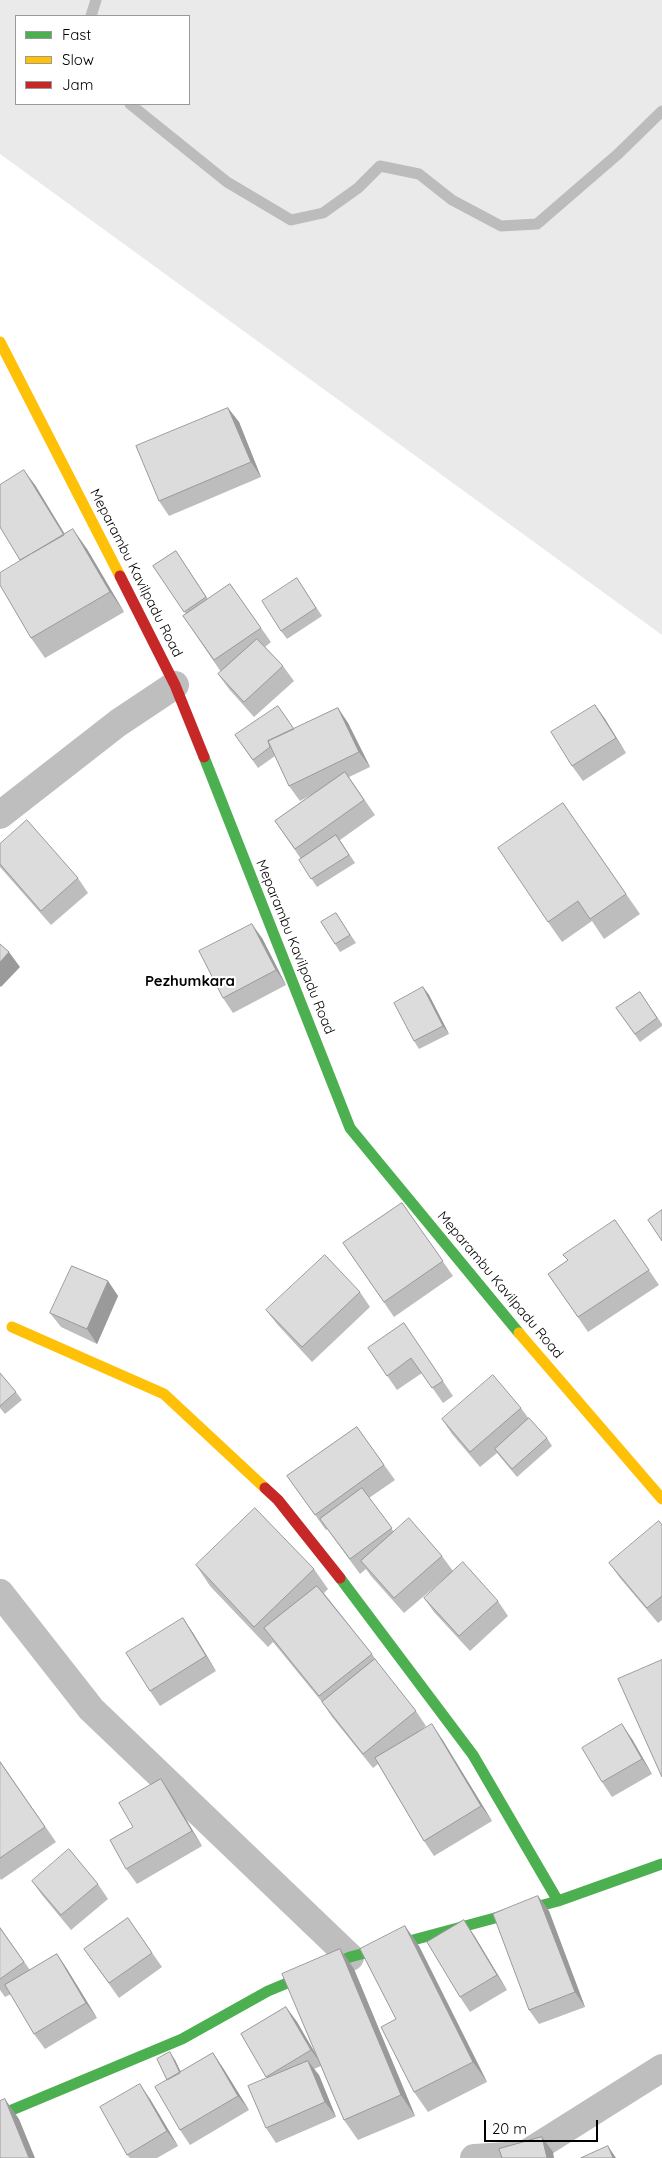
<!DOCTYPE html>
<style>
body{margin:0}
#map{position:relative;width:662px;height:2158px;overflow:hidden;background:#fff;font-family:Quicksand,sans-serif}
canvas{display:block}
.legend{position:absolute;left:15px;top:15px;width:175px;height:90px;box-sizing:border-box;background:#fff;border:1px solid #999;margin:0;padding:6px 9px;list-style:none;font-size:15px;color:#000}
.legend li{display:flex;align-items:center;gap:10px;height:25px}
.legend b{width:25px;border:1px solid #999}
.scale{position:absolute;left:484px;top:2120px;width:114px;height:22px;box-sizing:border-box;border:2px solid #000;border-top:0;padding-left:6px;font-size:15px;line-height:18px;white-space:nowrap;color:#000;-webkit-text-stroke:4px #fff;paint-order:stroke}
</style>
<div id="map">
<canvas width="662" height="2158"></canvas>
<ul class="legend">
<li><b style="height:6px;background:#4caf50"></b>Fast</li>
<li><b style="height:6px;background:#ffc107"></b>Slow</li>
<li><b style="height:6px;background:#c62828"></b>Jam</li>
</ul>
<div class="scale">20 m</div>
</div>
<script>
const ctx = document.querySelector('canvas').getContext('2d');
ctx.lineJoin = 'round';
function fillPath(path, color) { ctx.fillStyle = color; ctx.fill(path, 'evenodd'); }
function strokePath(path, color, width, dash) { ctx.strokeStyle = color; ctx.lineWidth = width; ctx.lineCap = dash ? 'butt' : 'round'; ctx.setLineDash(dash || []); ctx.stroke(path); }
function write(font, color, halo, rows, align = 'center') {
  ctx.font = font + ' Quicksand,sans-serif'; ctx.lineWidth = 4; ctx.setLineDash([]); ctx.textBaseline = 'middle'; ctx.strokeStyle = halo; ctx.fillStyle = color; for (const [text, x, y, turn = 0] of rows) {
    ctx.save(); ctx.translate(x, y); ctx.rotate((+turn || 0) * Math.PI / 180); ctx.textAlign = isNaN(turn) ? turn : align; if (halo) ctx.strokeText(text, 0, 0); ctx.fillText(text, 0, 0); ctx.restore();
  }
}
fillPath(new Path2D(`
 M0,0h662v635l-662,-481zM16,16h173v88h-173z`), '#eaeaea');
strokePath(new Path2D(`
 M91,16l5,-16
 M130,104l97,78 64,38 32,-7 35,-25 22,-22 39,8 33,26 49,26 36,-2 81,-70 44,-43`), '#bcbcbc', 11);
strokePath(new Path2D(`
 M0,815l118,-92 57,-38
 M0,1593l91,116 259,248
 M474,2158l50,-3 138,-87`), '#bebebe', 28);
strokePath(new Path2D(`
 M204,757l146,371 169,205
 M340,1578l133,177 85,146
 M0,2115l182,-76 86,-48 82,-34 208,-56 104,-37`), '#4caf50', 11);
strokePath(new Path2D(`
 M0,342l120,234
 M12,1327l152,67 101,94
 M519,1333l143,166`), '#ffc107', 11);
strokePath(new Path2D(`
 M120,576l55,109 29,72
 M265,1488l13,12 62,78`), '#c62828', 11);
fillPath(new Path2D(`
 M228,408l11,14 22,55 -92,39 -10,-15z
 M35,485l30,49 22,15 37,63 -79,46 -14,-20z
 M176,551l32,48 22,-15 41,58 -6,5 18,19 11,15 -40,36 -25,-28 -11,-15 3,-2 -38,-56 3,-2 -33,-48z
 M302,586l20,30 -35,23 -6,-8z
 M595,705l10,14 21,34 -43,28 -11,-15z
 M338,708l10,15 22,44 -21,10 26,38 -35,25 15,23 -38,24 -18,-27 2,-1 -26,-38 36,-26 -11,6 -11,-15 -14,-30 -17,12 -23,-33 59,-6z
 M563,803l77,111 -36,25 -12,-18 -30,21 -14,-20z
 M0,844l78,34 10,15 -37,32 -51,-58z
 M336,913l20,30 -16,9 -5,-8z
 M262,938l24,47 -53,28 -10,-15z
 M423,987l6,8 20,39 -30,15 -5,-8z
 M640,992l22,32v2l-22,16 -24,-34z
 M402,1203l51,73 -59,41 -51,-74z
 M615,1220l44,65 -71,47 -40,-58 19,-13z
 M108,1281l10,15 -21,48 -36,-17 -11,-14z
 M360,1292l10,15 -58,55 -35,-38 -11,-14z
 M404,1323l49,73 -10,7 -21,-30 -25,17 -29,-42z
 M0,1373l16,19 6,8 -17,14 -5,-6z
 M521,1408l8,11 18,19 5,8 -35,31 -20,-24 -17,14 -28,-33 -10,-15z
 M357,1427l38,53 -26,18 25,34 48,24 11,15 45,30 10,15 -38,35 -36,-39 -10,-14 27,-25 -47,40 -33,-37 -5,-7 -6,5 -33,-45 -1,1 -39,-54z
 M662,1525v95l-4,3 -38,-45 -11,-15z
 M196,1565l118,4 14,20 -4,4 48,61 10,15 34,42 10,15 -7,6 23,7 50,82 -58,35 -10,-15 -46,-77 -5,4 -41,-51 -10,-15 -49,-60 -5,5 -58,-61z
 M183,1618l10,15 23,38 -56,35 -10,-15z
 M632,1739l20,35 -40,23 -10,-15z
 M0,1761l56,81 -55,38 -1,-2z
 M161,1779l10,15 31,52 -65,38 -11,-15 7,-42z
 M32,1881l66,3 10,15 -37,31 -29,-35z
 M538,1896l11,15 36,96 -46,17 -10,-14z
 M128,1918l34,49 -43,31 -35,-49z
 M405,1926l14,20 68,136 -59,30 -14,-20 -18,-73z
 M0,1927l30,43 27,-16 10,15 30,49 -52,31 -11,-15 -23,-40 -6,3 -5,-7z
 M474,1935l33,55 -37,22 -10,-15z
 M340,1949l14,20 61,147 -57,24 -14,-20 -23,-54 -7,3 5,6 17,42 -60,26 -10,-15 1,-50 -26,-44 45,-27 11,15 21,36z
 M213,2053l10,15 26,42 -59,35 -10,-15 -13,-50 8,-20 6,12z
 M150,2099l28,47 -21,12h-27l-3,-3z`), '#bdbdbd');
fillPath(new Path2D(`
 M228,408l11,14 22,55 -10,-15z
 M24,470l11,15 39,65 -10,-15z
 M73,529l14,20 37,63 -14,-20z
 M595,705l10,14 21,34 -10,-15z
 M338,708l10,15 22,44 -11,-15z
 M252,924l10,14 24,47 -10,-15z
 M9,952l11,15 -19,20 -1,-1v-24z
 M423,987l6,8 20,39 -6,-8z
 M108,1281l10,15 -21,48 -10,-15z
 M183,1618l10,15 23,38 -10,-15z
 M432,1724l10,15 50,82 -11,-15z
 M622,1724l10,15 20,35 -10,-15z
 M161,1779l10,15 31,52 -10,-15z
 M538,1896l11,15 36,96 -10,-15z
 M464,1920l10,15 33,55 -10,-15z
 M405,1926l14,20 68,136 -14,-20z
 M340,1949l14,20 61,147 -14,-21z
 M57,1954l10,15 30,49 -11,-15z
 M286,2007l11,15 25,43 -11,-15z
 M170,2052l5,8 11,23 -5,-8z
 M213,2053l10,15 26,42 -11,-14z
 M308,2061l11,14 17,42 -11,-15z
 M140,2084l10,15 28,47 -11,-15z
 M5,2099l14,20 16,39h-6z
 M542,2137l11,15 1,6h-7z
 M608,2146l8,12h-3z`), '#9a9a9a');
const building = new Path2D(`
 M228,408l23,54 -92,39 -23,-55z
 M24,470l40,65 -44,25 -20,-33v-42z
 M73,529l37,63 -79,46 -31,-53v-12z
 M176,551l30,46 -22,15 -31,-46z
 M297,578l19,30 -35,23 -19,-30z
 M230,584l31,44 -47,32 -31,-44z
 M257,639l26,27 -39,36 -26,-28z
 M595,705l21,33 -44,28 -21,-34z
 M278,706l16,23 -26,12 2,6 -17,13 -18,-25z
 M338,708l21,44 -70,34 -21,-45z
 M345,772l19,28 -69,49 -20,-28z
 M563,803l63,91 -36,25 -12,-18 -30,21 -50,-74z
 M27,820l51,58 -37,33 -41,-47v-20z
 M336,835l13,20 -38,24 -12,-19z
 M336,913l14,22 -15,9 -14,-22z
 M252,924l24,46 -53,28 -24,-47z
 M0,944l9,8 -9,10z
 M423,987l20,39 -29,15 -20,-38z
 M640,992l17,26 -22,16 -19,-26z
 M402,1203l41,58 -59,41 -41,-59z
 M662,1210v31l-14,-21z
 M615,1220l34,50 -71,47 -30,-43 20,-14 -5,-5z
 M325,1255l35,37 -58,55 -36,-37z
 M72,1266l36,15 -21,48 -37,-16z
 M404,1323l39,58 -11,7 -21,-30 -24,18 -19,-28z
 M0,1373l16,19 -16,14z
 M493,1375l28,33 -51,44 -28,-33z
 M529,1418l18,20 -35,31 -17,-20z
 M357,1427l27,38 -69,50 -28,-39z
 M362,1488l30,40 -42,31 -30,-40z
 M255,1508l59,61 -60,58 -58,-62z
 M409,1518l33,38 -48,42 -33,-37z
 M659,1521l3,4v71l-15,12 -38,-45z
 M463,1562l35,39 -39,35 -35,-38z
 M317,1586l55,68 -53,42 -55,-68z
 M183,1618l23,38 -56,35 -24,-38z
 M375,1659l41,52 -53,43 -41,-52z
 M662,1660v117l-44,-98z
 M432,1724l49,82 -57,35 -49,-83z
 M622,1724l20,35 -40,23 -20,-34z
 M0,1762l45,65 -45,31z
 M161,1779l31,52 -66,38 -16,-29 23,-13 -14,-24z
 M69,1849l29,35 -37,31 -29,-34z
 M538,1896l37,96 -46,18 -36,-96z
 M128,1918l24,35 -43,30 -25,-34z
 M464,1920l33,55 -37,22 -33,-55z
 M405,1926l68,136 -59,30 -33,-65 15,-8 -36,-70z
 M0,1928l24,34 -24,17z
 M340,1949l61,146 -57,25 -62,-146z
 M57,1954l29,49 -52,31 -29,-49z
 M286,2007l25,43 -45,27 -25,-43z
 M170,2052l10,21 -13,7 -10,-21z
 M213,2053l25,43 -58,34 -25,-43z
 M308,2061l17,41 -59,26 -18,-42z
 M140,2084l27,47 -40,24 -27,-48z
 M5,2099l24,59h-29v-57z
 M542,2137l5,21h-45l-3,-9z
 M608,2146l5,12h-32z`);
fillPath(building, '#dcdcdc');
strokePath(building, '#9a9a9a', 1);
write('14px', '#000', '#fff', [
 ["Meparambu Kavilpadu Road",136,573,63],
 ["Meparambu Kavilpadu Road",295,947,68],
 ["Meparambu Kavilpadu Road",500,1285,50]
]);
write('bold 15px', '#000', '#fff', [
 ["Pezhumkara",190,981]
]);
</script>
